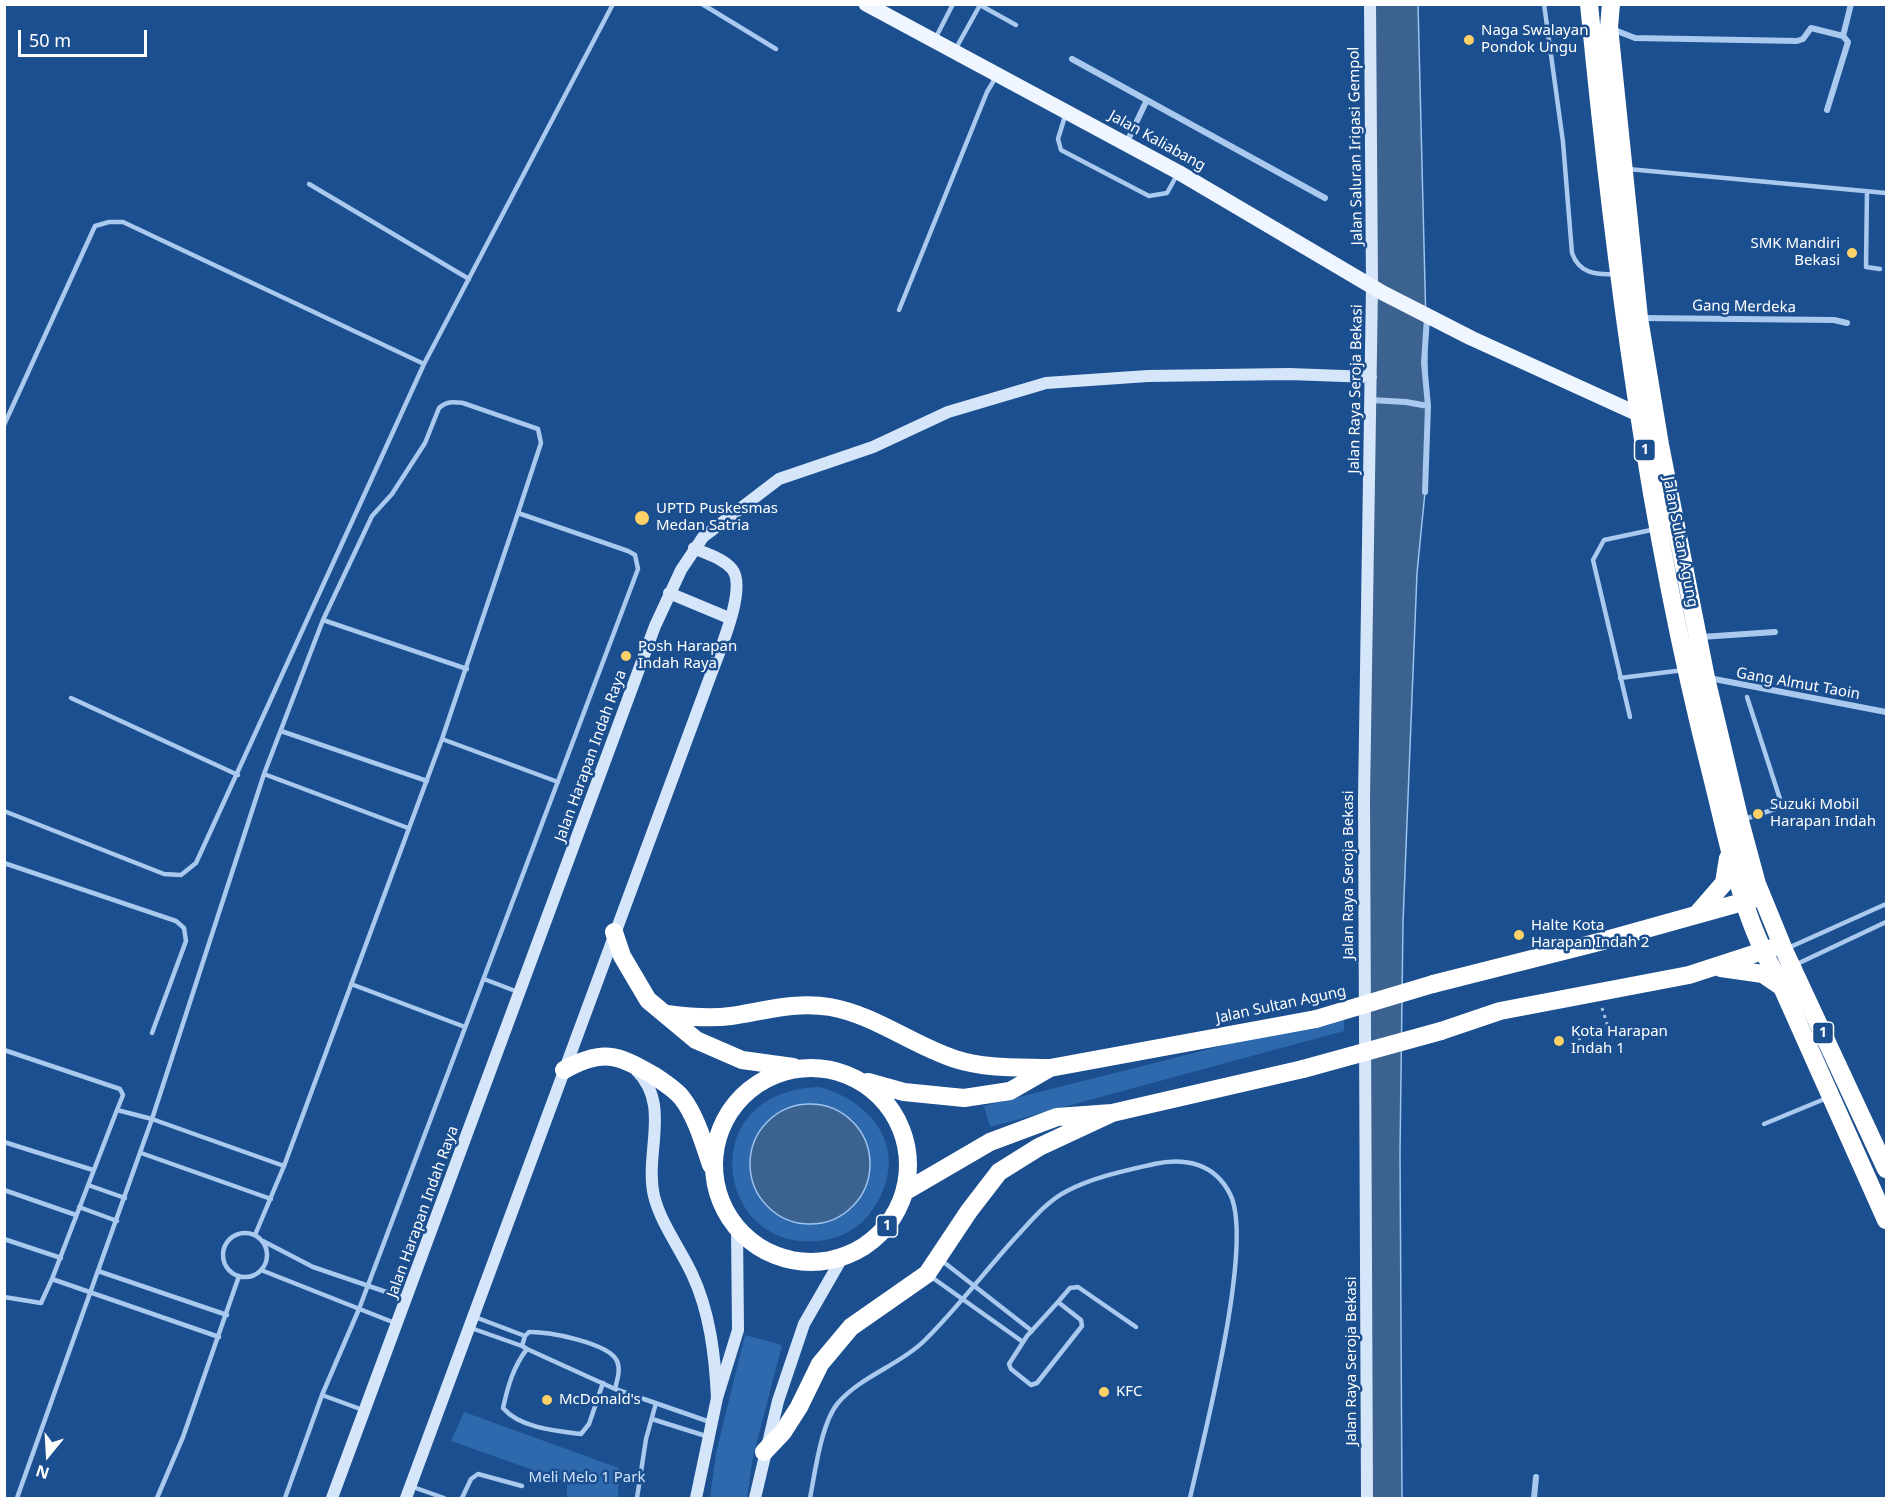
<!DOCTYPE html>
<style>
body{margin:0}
#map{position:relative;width:1891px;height:1503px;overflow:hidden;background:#1b4f8f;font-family:"Noto Sans",sans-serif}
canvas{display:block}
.frame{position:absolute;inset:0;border:6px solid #fff;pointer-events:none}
.north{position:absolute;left:18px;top:1425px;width:60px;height:60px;-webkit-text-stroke:4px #1b4f8f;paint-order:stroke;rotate:198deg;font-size:16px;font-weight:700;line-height:24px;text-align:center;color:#fff}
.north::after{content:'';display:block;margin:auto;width:21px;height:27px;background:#fff;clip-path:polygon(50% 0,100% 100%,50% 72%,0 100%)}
.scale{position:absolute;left:18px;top:30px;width:129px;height:27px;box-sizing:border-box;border:3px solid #fff;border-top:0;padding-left:8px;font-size:18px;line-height:21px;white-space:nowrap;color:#fff;-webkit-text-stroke:4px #1b4f8f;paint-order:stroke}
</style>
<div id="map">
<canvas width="1891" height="1503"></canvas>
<div class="frame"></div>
<div class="north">N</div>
<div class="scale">50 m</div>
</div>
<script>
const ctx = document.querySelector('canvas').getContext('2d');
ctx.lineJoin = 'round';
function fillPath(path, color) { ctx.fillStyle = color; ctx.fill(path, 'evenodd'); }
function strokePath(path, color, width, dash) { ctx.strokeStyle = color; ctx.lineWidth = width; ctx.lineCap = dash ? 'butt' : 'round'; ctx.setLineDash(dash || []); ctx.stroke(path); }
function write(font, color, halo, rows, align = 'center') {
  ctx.font = font + ' "Noto Sans",sans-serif'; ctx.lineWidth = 5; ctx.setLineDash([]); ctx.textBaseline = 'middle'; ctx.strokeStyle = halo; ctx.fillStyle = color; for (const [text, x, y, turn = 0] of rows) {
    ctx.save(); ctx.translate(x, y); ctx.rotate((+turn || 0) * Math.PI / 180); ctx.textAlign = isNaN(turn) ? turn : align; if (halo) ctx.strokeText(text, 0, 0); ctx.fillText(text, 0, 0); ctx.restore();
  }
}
fillPath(new Path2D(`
 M1344,1015v16l-354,96 -6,-21z
 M820,1087c52,15 88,60 58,114 -11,21 -30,35 -53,39 -108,19 -136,-150 -5,-153zM751,1152l119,16c-4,22 -15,46 -39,53 -8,2 -20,-2 -28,-3 -8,-1 -20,0 -27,-4 -22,-13 -26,-39 -25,-62z
 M745,1335l37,10 -29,112 -6,41h-37l6,-45z
 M464,1412l155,56 -1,30h-51v-16l-116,-41z`), '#2e69ad');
const water = new Path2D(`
 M1418,4l10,402 -3,86 -8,81 -14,349 -3,230 2,346h-36l4,-1493z
 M750 1164a60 60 0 1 1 120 0a60 60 0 1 1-120 0Z`);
fillPath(water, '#3c6290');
strokePath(water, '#9cc4f0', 1.5);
strokePath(new Path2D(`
 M1547,927l17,-5 3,10
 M1578,1039l31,-9 -7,-22`), '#a9c9ee', 3, [3, 4.5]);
strokePath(new Path2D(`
 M702,4l74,45
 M1544,4l19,138 9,111c7,20 23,22 43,21
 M935,39l18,-35
 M955,50l25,-45 36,20
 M1065,116l-7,23 3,11 88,46 18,-3 10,-18
 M1628,169l258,24
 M309,184l160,95
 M1867,191l-1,76 14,2
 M899,310l88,-218 9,-15
 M4,425l91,-199 14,-4h14l301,142
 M323,620l144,49
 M1620,678l64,-8
 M71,698l167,77
 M1630,717l-37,-157 11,-20 52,-11
 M281,731l146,50
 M442,739l116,43
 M264,774l144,54
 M4,811l160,63 17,1 15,-12 228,-499 189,-360
 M1745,819l30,-10 5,-10 -33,-102
 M4,863l172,58 8,7 2,13 -34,92
 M1788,948l98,-44
 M1797,964l89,-42
 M484,979l34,13
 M351,984l114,43
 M4,1050l116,39 3,6 -6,15
 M1764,1124l63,-26
 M4,1142l89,28
 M141,1153l130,46
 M88,1185l37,13
 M4,1190l72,25
 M79,1207l38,14
 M223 1255a22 22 0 1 1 44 0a22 22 0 1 1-44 0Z
 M255,1235l29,-69 158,-427 76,-226 110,38 7,4 3,14 -279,740 -37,86 -37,103
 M4,1239l57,19
 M263,1241l50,26 91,31
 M941,1260l91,71
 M261,1270l134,53
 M98,1271l129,44
 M930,1276l93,66
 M4,1297l37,6 11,-24
 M1058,1302l23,18 1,6 -45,57 -6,2 -20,-16 -2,-5 18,-28z
 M1058,1302l12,-14 8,-1 58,40
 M475,1317l50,19
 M471,1328l51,18
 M219,1337l-167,-58 65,-169 35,9 132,47
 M527,1349c-14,18 -19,37 -24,59 17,20 53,23 78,26l8,-10 14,-41
 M615,1389c2,-9 6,-19 2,-28 -8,-18 -70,-30 -88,-29l-4,4 -3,10 5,3 88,40 95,33
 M322,1395l41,15
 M652,1419l57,18
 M413,1487l31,11
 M17,1498l135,-379 112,-345 59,-154 49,-104 20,-22 33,-51 14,-35c8,-7 14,-6 24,-5l75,26 3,14 -23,70
 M157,1498l26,-61 56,-161
 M462,1498l9,-19 7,-5 44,12
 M637,1498l9,-59 10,-36
 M810,1498c5,-25 11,-75 28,-95 22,-26 61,-38 85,-61 33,-32 62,-71 93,-105 15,-16 31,-36 51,-46 27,-14 57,-20 87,-27 32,-7 61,0 76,30 25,49 -27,245 -40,304`), '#a9c9ee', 4.5);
strokePath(new Path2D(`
 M1612,29l23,9 162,3 6,-2 8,-11 32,8 5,6 -21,68
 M1843,36l8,-32
 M1072,59l253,139
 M1126,144l20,-42
 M1641,318l193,2 13,3
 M1371,400l35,2 22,4
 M1425,492l3,-86 -4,-43 3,-46
 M1701,637l74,-5
 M1709,678l177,34
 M1534,1498l2,-21`), '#a9c9ee', 6);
strokePath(new Path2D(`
 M669,593l60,25
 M636,1070c36,35 8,82 18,126 7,28 26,52 38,78 18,38 23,82 25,124
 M332,1498l323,-872 26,-56 22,-33 76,-58 94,-32 75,-35 98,-29 102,-7 141,-2 82,3
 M406,1498l304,-821c8,-23 38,-89 22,-108 -9,-11 -26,-15 -38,-21
 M696,1498l21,-100 21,-68 -1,-101
 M755,1498l23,-97 26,-77 38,-66
 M1367,1498l-3,-700 8,-511 -2,-283`), '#d6e6fa', 12);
strokePath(new Path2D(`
 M866,4l312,168 205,121 88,45 169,77 5,7`), '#f0f6ff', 15);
strokePath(new Path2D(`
 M1589,4c25,258 58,517 122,769 17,66 30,145 66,203l109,244
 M1611,4l-2,23 30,291 21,127 46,233 34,143 17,63 27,66 102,219
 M1698,913l26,-30 4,-25
 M614,932l8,24 26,44 48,40 46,20 51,7
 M1721,968l42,6 19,13
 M1433,984l166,-42 158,-44
 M667,1014c22,3 42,5 64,2 33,-5 65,-15 99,-9 45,8 82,38 125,52 31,10 64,8 95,9
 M1441,1031l59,-20 189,-36 83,-27
 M714 1165a97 97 0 1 1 194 0a97 97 0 1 1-194 0Z
 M564,1070c38,-21 53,-16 89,5 9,6 22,14 29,23 14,18 22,46 29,67
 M868,1082l36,10 60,6 46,-7 40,-23 266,-49
 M906,1191l84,-49 67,-25 55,-4 191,-44
 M764,1452l19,-20 16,-25 21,-43 31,-37 76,-53 42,-63 30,-39 40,-25 73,-34`), '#fff', 18);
strokePath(new Path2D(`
 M1316,1019l117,-35
 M1303,1069l138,-38`), '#fff', 18);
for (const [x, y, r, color] of [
 [1469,40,6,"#ffd166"],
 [1852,253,6,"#ffd166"],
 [642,518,8,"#ffd166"],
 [626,656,6,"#ffd166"],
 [1758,814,6,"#ffd166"],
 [1519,935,6,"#ffd166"],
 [1559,1041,6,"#ffd166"],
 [1104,1392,6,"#ffd166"],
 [547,1400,6,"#ffd166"]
]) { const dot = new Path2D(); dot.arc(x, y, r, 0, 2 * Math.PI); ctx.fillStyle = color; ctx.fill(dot); strokePath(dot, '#1b4f8f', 2); }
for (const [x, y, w] of [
 [1645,450,21],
 [1823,1033,21],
 [887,1226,21]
]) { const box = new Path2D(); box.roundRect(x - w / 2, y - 11, w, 22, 4.5); ctx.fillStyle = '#1b4f8f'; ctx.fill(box); strokePath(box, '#fff', 1.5); }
write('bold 14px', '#fff', null, [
 ["1",1645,450],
 ["1",1823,1033],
 ["1",887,1226]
]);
write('15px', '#fff', '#1b4f8f', [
 ["Naga Swalayan",1481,31],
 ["Pondok Ungu",1481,48],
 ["SMK Mandiri",1840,244,"right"],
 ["Bekasi",1840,261,"right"],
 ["UPTD Puskesmas",656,509],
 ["Medan Satria",656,526],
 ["Posh Harapan",638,647],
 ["Indah Raya",638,664],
 ["Suzuki Mobil",1770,805],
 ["Harapan Indah",1770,822],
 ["Halte Kota",1531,926],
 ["Harapan Indah 2",1531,943],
 ["Kota Harapan",1571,1032],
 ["Indah 1",1571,1049],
 ["KFC",1116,1392],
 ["McDonald's",559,1400]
], 'left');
write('15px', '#fff', '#1b4f8f', [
 ["Jalan Kaliabang",1157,141,29],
 ["Jalan Saluran Irigasi Gempol",1356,146,-91],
 ["Gang Merdeka",1744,307,1],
 ["Jalan Raya Seroja Bekasi",1356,389,-89],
 ["Jalan Sultan Agung",1680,542,79],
 ["Gang Almut Taoin",1798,684,10],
 ["Jalan Harapan Indah Raya",591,756,-70],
 ["Jalan Raya Seroja Bekasi",1349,875,-90],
 ["Jalan Sultan Agung",1281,1005,-12],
 ["Jalan Harapan Indah Raya",423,1212,-70],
 ["Jalan Raya Seroja Bekasi",1352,1361,-90]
]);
write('15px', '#cfe3fa', '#1b4f8f', [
 ["Meli Melo 1 Park",587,1478]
]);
</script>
